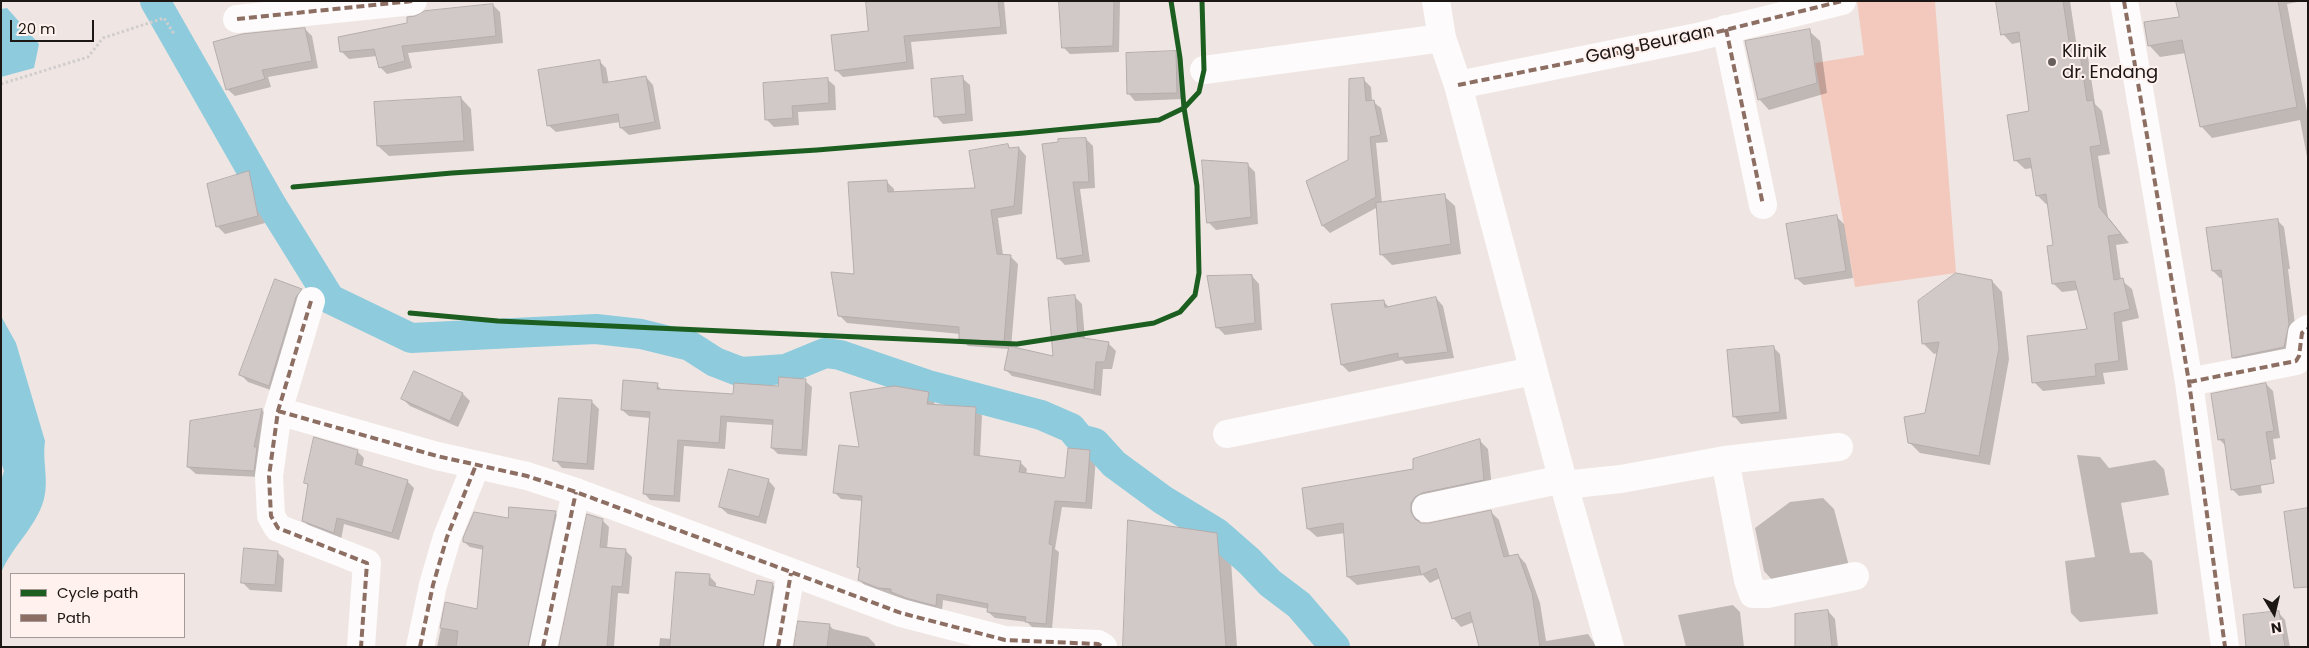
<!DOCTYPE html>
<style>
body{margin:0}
#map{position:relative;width:2309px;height:648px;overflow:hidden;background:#efe6e3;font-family:Poppins,sans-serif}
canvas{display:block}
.frame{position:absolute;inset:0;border:2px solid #1c1614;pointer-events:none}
.legend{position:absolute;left:10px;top:573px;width:175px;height:65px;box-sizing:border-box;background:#fff1ed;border:1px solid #a49996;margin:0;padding:6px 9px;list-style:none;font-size:15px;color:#1c1614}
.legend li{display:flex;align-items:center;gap:10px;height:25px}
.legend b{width:25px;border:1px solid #a49996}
.north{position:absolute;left:2249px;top:588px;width:50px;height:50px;-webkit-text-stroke:4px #fff1ed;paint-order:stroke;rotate:171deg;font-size:14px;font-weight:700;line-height:20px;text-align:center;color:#1c1614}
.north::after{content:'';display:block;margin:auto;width:18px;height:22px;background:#1c1614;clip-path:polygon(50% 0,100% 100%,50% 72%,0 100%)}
.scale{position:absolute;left:10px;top:20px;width:84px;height:22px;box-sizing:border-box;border:2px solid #1c1614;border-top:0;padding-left:6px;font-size:15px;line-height:18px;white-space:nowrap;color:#1c1614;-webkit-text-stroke:4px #fff1ed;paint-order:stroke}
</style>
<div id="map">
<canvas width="2309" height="648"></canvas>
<div class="frame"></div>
<ul class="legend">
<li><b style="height:6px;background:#1b5e20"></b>Cycle path</li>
<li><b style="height:6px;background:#8d6e63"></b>Path</li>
</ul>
<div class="north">N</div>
<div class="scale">20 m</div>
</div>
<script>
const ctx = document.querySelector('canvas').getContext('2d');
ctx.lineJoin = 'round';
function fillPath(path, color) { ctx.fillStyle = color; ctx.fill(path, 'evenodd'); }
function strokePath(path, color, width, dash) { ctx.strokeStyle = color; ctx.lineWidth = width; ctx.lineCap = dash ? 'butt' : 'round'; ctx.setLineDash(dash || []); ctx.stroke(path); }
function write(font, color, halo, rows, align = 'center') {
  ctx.font = font + ' Poppins,sans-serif'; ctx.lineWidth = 4; ctx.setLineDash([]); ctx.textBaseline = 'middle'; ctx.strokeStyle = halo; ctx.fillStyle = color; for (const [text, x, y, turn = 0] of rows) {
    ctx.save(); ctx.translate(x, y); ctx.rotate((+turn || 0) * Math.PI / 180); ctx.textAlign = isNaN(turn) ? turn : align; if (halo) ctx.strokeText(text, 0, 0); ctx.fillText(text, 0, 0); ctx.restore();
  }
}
fillPath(new Path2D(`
 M1857,1h78l21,272 -101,14 -40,-224 49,-8z`), '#f3c9bd');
fillPath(new Path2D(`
 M7,8l32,36 -5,24 -33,9v-68z
 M1,316l15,27 29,98c-3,19 4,39 -1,58 -8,29 -32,47 -43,74v-92l3,-10 -3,-9z`), '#8ecbdd');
fillPath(new Path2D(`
 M867,1h137l3,33 -96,8 3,27 -71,8 -7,-7 34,-38z
 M1060,1h60l-1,51 -49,2 -6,-6 -4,-29z
 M1997,1h73l7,47 11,9 7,47 7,7 8,43 -12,2 10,61 21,26 -13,2 5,35 11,9 7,29 -17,4 6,48 -25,3 2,11 -62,7 -9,-9 54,-52 -10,-40 -16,2 -9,-9 2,-37 -6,-42h-3l-9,-9 -4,-27 -8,1 -10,-9 15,-48 -9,-70 -9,2 -9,-10z
 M2177,1h126l-16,3 21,113v45l-8,-42 -88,18 -11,-12 -15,-73 -26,4 -11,-12 31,-27z
 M493,5l7,7 3,31 -95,10 4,15 -25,6 -7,-7 -3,-11 -28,3 -7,-7 66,-28z
 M305,29l7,7 6,32 -50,9 3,10 -36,9 -8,-7z
 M1809,31l11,10 7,52 -58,17 -10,-11z
 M1175,53l8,7v39l-48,2 -7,-8z
 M599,61l7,7 3,16 37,-7 7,8 8,44 -32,6 -8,-7 -1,-6 -64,10 -8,-7z
 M962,78l8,7 3,36 -30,3 -7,-8z
 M827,79l8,7 1,24 -38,2 1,13 -25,2 -7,-7z
 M1364,80l7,7 1,14 9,7 7,34 -12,1 6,61 62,-8 11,10 6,48 -69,11 -10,-10 -4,-48 -48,26 -7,-7 -16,-45 42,-20z
 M461,98l10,11 3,42 -85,5 -11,-10z
 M1086,139l7,7 2,42 -15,1 10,73 -25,3 -7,-7 -14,-113z
 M1008,146l3,3 8,-1 7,8 -4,58 -24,4 5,37 7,1 8,8 -7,84 44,10 20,-61 7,7 3,35 23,4 8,8 -4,18h-9l-2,27 -89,-20 -7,-7 4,-20 -41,-3 -8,-8v-4l-113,-11 -8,-8 47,-134 8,8v4l83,-4z
 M1248,165l7,7 3,52 -42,6 -8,-8z
 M249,172l7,8 9,43 -40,11 -7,-7 -10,-42z
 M1837,217l7,7 9,54 -49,7 -8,-7z
 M2277,220l7,7 6,42h-2l8,63 -5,22 -51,10 -7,-7 -10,-80 -3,1 -7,-7z
 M1252,276l7,8 3,46 -37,5 -8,-8z
 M276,280l25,10 7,7 -32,95 -28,-10 -7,-7z
 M1992,281l10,11 7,67 -19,106 -70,-12 -11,-11 17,-27 12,-62 -4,1 -11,-11z
 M1436,298l7,8 11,52 -48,6 -4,-4 -53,12 -7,-7 42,-63 5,5z
 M1773,347l7,7 7,65 -46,5 -7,-8z
 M414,372l49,22 7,7 -12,26 -48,-21 -7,-7z
 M805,381l7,6 -5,69 -29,-2 -6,-6 2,-23 -47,-3 -2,27 -41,-3 -4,56 -30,-2 -6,-7 6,-75 -21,-2 -7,-6 35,-25 6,6 71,4z
 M2266,384l7,7 7,47 -7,1 3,20 -19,4 5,30 -23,3 -7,-7 -6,-43 -7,-7z
 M929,393l6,6 -1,7 41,2 7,7 -2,42 40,5 7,7 -1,5 38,6 25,-29 7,6 -4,52 -30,-2 -7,42 4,3 -7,77 -19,-1 -6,-6 -32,-4 -7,-6 1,-3 -46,-9 -1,11 -76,-24 -6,-7 3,-79 -22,-2 -6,-6 26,-44z
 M592,402l7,7 -5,61 -32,-2 -7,-8z
 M262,410l7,7 -8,60 -65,-3 -8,-7 3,-45z
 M1480,441l8,8 4,39 -73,24 1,12 9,1 62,-13 8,8 11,37 8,-2 8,9 14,39 6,38 42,-7 9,13h-117l-6,-25 -13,5 -8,-9 -13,-40 -10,5 -7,-8 -66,10 -9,-8 -3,-44 -28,4 -9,-8 106,-59z
 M357,451l7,7 -2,10 45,13 7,7 -15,52 -55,-16 -3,16 -31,-13 -7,-7 6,-34 -4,-4z
 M2077,455l23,2 9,11 46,-8 9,9 5,26 -48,8 9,50 13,-1 9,9 6,53 -78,8 -9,-9 -6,-52 30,-4z
 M768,480l7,8 -9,36 -38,-10 -8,-7z
 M1823,498l11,11 15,57 -75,16 -10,-11 -9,-43 35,-26z
 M555,513l6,5 -27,129h-97l9,-43 32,6 6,-60 -14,-3 -6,-5 45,-22z
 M602,520l7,7 -2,22 18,1 7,7 -3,37 -11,-1 -4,54h-54z
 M1217,534l13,13 7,100h-58z
 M277,552l7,7 -2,33 -32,-2 -7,-7z
 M709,576l7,7v5l39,8 18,-11 7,7 -10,55h-111l1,-9 12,1z
 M1733,605l7,7 4,35h-58l-8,-32z
 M1828,611l7,8 3,28h-42z
 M2278,612l7,8 5,27h-42z
 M799,623l30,2 4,4 35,8 7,7v3h-81z`), '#0003');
strokePath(new Path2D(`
 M155,1l116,203 59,95 81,39 185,-9 45,5 49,12 25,16 26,10 45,-3 39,-16 15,2 88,30 113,30 30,13 9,11 15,4 19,21 49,36 54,33 32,28 21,22 29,22 36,42`), '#8ecbdd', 30);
const building = new Path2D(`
 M866,1h132l3,26 -97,9 3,26 -72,9 -4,-36 37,-4z
 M1059,1h55l-1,45 -51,2z
 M1996,1h67l7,47 9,-1 8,54 6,-1 8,45 -11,2 9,60 22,27 -13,2 6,44 9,-2 7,31 -16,4 5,48 -24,3 1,12 -64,7 -5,-47 60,-7 -12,-48 -23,3 -5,-38 6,-1 -7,-51 -10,2 -6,-38 -16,3 -7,-46 22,-4 -10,-79 -18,3z
 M2176,1h102l19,106 -97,20 -18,-87 -34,6 -4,-24 35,-5z
 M493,4l3,32 -94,10 3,15 -26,7 -5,-19 -34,3 -2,-15 69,-14v-6l8,-1 9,-5z
 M305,28l7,33 -50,9 3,9 -39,11 -13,-48 29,-8z
 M1810,29l7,54 -59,17 -13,-59z
 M1176,51l1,42 -50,1 -1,-41z
 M600,60l3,23 43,-7 9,46 -35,6 -2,-14 -71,12 -9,-56z
 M963,76l3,38 -32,3 -3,-38z
 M828,78l1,25 -37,3 1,12 -28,2 -2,-37z
 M1364,78l2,23 8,-1 7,35 -11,2 6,60 -54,29 -16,-45 42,-21 1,-81z
 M461,97l3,44 -87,5 -3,-44z
 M1086,138l3,44h-16l10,73 -26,4 -15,-115 16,-2v-3z
 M1008,144l1,4 10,-1 -5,59 -23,4 6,44 14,1 -7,87 -45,-3v-12l-121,-11 -7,-44 23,2 -6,-92 39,-2 1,12 87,-4 -6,-37z
 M1202,160l46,3 3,54 -44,6z
 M249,171l9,45 -42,11 -9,-43z
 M1445,194l6,50 -71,11 -4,-52z
 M1837,215l9,56 -51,8 -9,-55z
 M2278,219l11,105 -5,23 -52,11 -11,-88 -9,1 -6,-43z
 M1956,273l36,7 7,68 -20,108 -71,-13 -4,-26 21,-4 14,-71 -17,2 -4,-43z
 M1252,275l3,48 -39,5 -9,-52z
 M275,279l27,10 -6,8 -27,89 -30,-11z
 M1075,295l3,42 31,5 -4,20h-9l-2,28 -90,-20 5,-24 44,10 -5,-58z
 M1436,297l12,55 -50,6v-5l-57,12 -10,-61 53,-4 1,7z
 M1774,346l6,66 -47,5 -6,-67z
 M414,371l49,22 -13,28 -49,-22z
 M779,377l27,2 -4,71 -31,-2 2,-28 -52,-4 -2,27 -41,-3 -4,56 -31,-2 7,-82 -29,-2 2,-30 35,3 -1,6 76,5 1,-11 44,3z
 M2266,383l8,48 -8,1 8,51 -43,7 -7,-51 -6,1 -7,-46z
 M895,386l34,6 -2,12 49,3 -2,48 47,6 -2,11 44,6 2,-1 3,-29 22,2 -4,53 -31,-2 -6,43 4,1 -7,79 -21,-2 1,-5 -39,-5 1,-8 -51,-10 -1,12 -30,-8 -15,-6v-3l-13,-1 -20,-8 2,-12 -3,-1 5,-71 -29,-3 6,-48 20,2 -9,-54z
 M559,398l33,2 -5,64 -34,-3z
 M262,409l-8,38h3l-3,24 -67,-4 3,-46z
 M314,437l44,13 -3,14 53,16 -16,53 -55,-15 -3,15 -32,-12 6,-37 -4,-1z
 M1480,439l4,41 -62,13 -7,4 -4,6v9l4,7 6,4h8l62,-13 13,47 14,-3 14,39 8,54h-61l-9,-35 -18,7 -16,-51 -15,7 -2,-9 -72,11 -4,-54 -36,6 -5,-41 111,-19v-10z
 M729,469l40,10 -10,38 -40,-10z
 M509,507l47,4 -28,136h-72l2,-16 -18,-3 5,-26 32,7 6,-63 -20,-4v-4l11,-26 34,6z
 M2308,508v79l-14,1 -10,-76z
 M587,514l16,5 -3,28 26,2 -4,38 -10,-1 -5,61h-48z
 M1128,520l89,13 9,114h-103z
 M244,548l34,3 -3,34 -34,-2z
 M676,572l34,2 -1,11 45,10 3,-15 16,3 -10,64h-93z
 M1828,610l4,37h-37v-33z
 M2279,611l6,36h-39l-3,-32z
 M798,621l32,3 -3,23h-33z`);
fillPath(building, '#d0c9c7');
strokePath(building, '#b4adab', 1);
strokePath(new Path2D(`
 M1,84l87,-27 15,-19 61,-20 10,16`), '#d0cdcd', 3, [2.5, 2.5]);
strokePath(new Path2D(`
 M2124,1l65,381 36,265
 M237,19l176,-18
 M1726,29l37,176
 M1204,70l238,-32
 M1458,85l239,-48 145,-36
 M311,301l-33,110 -9,65 2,40 7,12 89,35 -6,84
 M2189,382l107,-21 3,-5 3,-23 6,-4
 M278,411l159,45 90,20 49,16 325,121 104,27 93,4 5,3
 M1227,434l306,-63
 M1725,460l23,120 5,14h14l88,-18
 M1564,485l57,-6 104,-19 114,-13
 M1426,508l137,-29
 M420,647l13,-62 14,-48 29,-72
 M543,647l33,-155
 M778,647l13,-74`), '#fdfbfb', 28);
strokePath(new Path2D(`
 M1436,1l6,37 16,47 106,400 46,162`), '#fdfbfb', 28);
strokePath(new Path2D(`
 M2124,1l65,381 36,265
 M237,19l176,-18
 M1726,29l37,176
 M1458,85l239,-48 145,-36
 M311,301l-33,110 -9,65 2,40 7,12 89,35 -6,84
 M2189,382l107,-21 3,-5 3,-23 6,-4
 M278,411l159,45 90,20 49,16 325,121 104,27 93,4 5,3
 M420,647l13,-62 14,-48 29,-72
 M543,647l33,-155
 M778,647l13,-74`), '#8d6e63', 4, [8, 4]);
strokePath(new Path2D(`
 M293,187l159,-14 365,-23 207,-17 135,-13 25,-12 15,-16 5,-22 -2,-69
 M410,313l88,8 519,23 137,-21 26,-11 15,-17 4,-22 -2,-87 -13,-78 -4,-50 -9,-57`), '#1b5e20', 5);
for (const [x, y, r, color] of [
 [2052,62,5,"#665f5c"]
]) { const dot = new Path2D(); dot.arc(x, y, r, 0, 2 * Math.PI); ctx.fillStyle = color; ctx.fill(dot); strokePath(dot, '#fff1ed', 2); }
write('18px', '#1c1614', '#fff1ed', [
 ["Gang Beuraan",1650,45,-12]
]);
write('18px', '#1c1614', '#fff1ed', [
 ["Klinik",2062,52],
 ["dr. Endang",2062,73]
], 'left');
</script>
